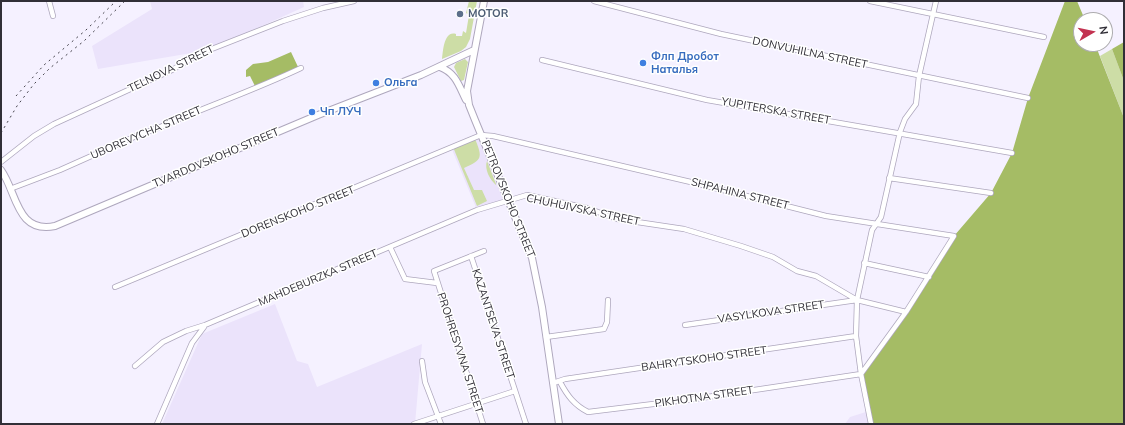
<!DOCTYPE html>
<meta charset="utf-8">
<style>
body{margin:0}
#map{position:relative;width:1125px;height:425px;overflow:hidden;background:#f5f1ff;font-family:Mulish,sans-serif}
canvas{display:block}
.frame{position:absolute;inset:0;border:2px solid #312f37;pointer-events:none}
.north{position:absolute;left:1073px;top:12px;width:40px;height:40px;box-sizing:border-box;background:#fff;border:1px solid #adacaf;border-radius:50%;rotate:81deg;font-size:11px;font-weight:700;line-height:16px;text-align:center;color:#312f37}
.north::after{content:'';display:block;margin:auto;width:14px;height:18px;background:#c33351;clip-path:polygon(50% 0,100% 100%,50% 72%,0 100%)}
</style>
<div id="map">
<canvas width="1125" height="425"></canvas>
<div class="frame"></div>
<div class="north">N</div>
</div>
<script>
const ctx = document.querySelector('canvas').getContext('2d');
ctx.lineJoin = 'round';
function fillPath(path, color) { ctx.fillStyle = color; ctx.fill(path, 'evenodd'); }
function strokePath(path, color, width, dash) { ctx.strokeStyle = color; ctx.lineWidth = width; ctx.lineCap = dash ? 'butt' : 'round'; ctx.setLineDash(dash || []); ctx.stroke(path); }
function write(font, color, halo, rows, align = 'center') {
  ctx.font = font + ' Mulish,sans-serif'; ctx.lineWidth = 3; ctx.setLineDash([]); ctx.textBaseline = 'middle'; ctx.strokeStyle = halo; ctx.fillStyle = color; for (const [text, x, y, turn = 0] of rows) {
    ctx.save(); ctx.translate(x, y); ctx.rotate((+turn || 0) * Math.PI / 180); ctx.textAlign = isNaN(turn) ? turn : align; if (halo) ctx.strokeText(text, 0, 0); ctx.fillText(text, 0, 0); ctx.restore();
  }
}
fillPath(new Path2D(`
 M150,1h153l1,6 -95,43 -111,19 -6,-23 60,-37z
 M480,136l26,65 -29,9 -26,-63z
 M275,304l22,57 11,3 9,23 105,-43 -7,80h-253l40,-90z
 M869,411l2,13h-26l5,-7z`), '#ebe3fb');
fillPath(new Path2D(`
 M469,1h8l-7,38 -4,8 -5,4 -19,8c1,-8 2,-29 14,-25v2h6l1,-5 3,2 3,-18 -3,-2z
 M1112,49l12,32v37l-24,-62z
 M465,59l3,3 -4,18 -3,1 -7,-14 2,-4z
 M475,139c8,19 7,21 -11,29l10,22h8l5,11 -10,5 -24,-59z
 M487,161l9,23v1c-6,-5 -12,-16 -9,-24z`), '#cddda6');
fillPath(new Path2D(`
 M1065,1h12l8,19h-4v24h14l29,74v306h-253l-10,-50 45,-62 48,-76 37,-43 21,-40 16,-55z
 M1124,42v39l-12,-32z
 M291,52l8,17 -44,17 -5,-10 -4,1v-7l7,-6 15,-2z`), '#a5bc65');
const street = new Path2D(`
 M49,1l4,15
 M594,1l127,33 307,64
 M870,1l174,36
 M542,60l165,40 305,53
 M1,162l33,-26 20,-12 118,-54 27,-16 84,-33 40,-13 31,-7
 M889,178l102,15
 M10,189l50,-19 83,-37c16,-4 28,-11 43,-17 39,-16 77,-30 115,-48
 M390,247l15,32 32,4
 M471,256l55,168
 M864,263l65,14
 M115,287l366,-152 12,1 202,47 131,33 128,20 -48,76 -45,62 -167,25 -106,13c-14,-7 -21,-17 -28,-30
 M685,325l172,-25
 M546,337l58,-8 3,-7 1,-22
 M422,361l3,21 16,42
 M135,366l28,-24 23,-11 19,-6 272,-115 50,-15 60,13 30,11 67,10 57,17 32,11 24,14 19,5 41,24 49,12
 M553,383l12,-4 291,-43
 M157,424l35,-81 12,-16
 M414,424l101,-33
 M483,424l-49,-153 50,-20
 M871,424l-10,-50 -5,-38 1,-36 15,-70 9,-13 19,-85 5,-13 11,-15 3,-28 17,-75`);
const secondary = new Path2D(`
 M484,1l-17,90 2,14 6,15 57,138 10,49 17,117
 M440,67c16,6 19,19 26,33
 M1,170c16,22 15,64 54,56l263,-111 103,-40 53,-25`);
strokePath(street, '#aea7bd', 6);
strokePath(secondary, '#aea7bd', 8);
strokePath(street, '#fff', 4.5);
strokePath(secondary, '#fff', 6);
strokePath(new Path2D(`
 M16,96l28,-31 42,-35 30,-29
 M1,133l16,-27 17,-22 16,-16 34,-27 41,-40`), '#45434c', 1, [2, 4]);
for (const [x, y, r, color] of [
 [460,14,4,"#5c6f8a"],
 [643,63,4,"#3f7fe0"],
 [376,83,4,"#3f7fe0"],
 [312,112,4,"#3f7fe0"]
]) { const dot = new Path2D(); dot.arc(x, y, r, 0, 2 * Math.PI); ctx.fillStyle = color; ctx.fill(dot); strokePath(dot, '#fff', 1.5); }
write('bold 11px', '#4e5e75', '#fff', [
 ["MOTOR",468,14]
], 'left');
write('11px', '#312f37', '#fff', [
 ["DONVUHILNA STREET",810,53,12],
 ["TELNOVA STREET",171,69,-26],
 ["YUPITERSKA STREET",776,111,10],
 ["UBOREVYCHA STREET",146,133,-23],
 ["TVARDOVSKOHO STREET",216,158,-23],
 ["SHPAHINA STREET",740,194,14],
 ["PETROVSKOHO STREET",508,199,68],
 ["CHUHUIVSKA STREET",583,210,12],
 ["DORENSKOHO STREET",298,212,-22],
 ["MAHDEBURZKA STREET",318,278,-23],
 ["VASYLKOVA STREET",771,312,-8],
 ["KAZANTSEVA STREET",493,324,72],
 ["PROHRESYVNA STREET",460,353,72],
 ["BAHRYTSKOHO STREET",704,359,-8],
 ["PIKHOTNA STREET",704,397,-8]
]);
write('bold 11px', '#366cbe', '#fff', [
 ["Флп Дробот",651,57],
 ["Наталья",651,70],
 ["Ольга",384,83],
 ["Чп ЛУЧ",320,112]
], 'left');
</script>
